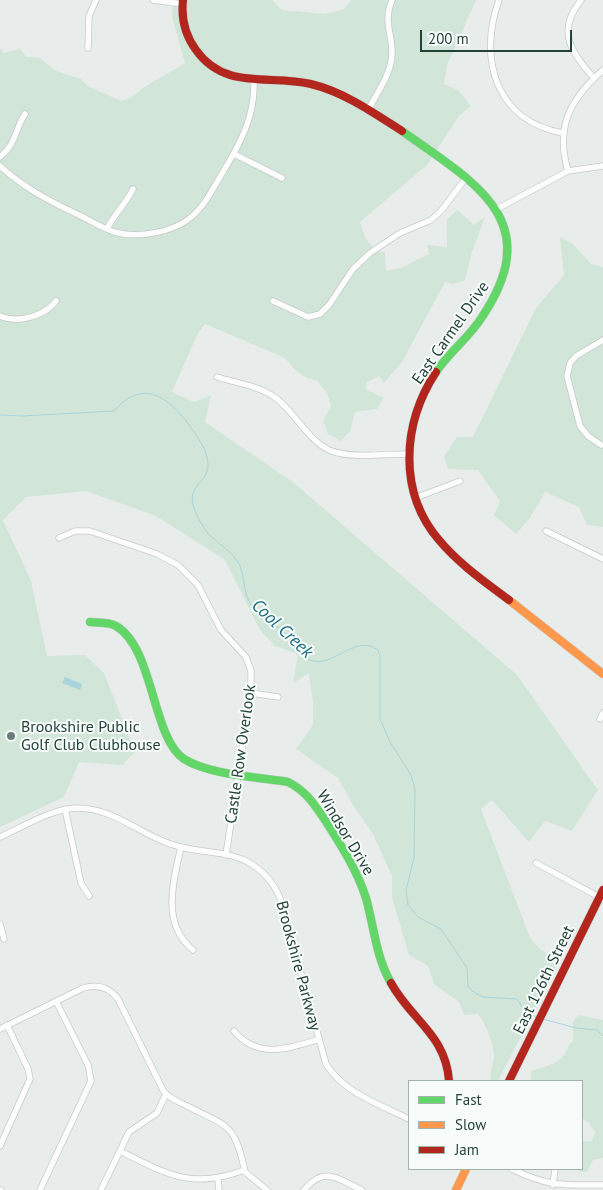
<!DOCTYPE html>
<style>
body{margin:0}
#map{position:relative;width:603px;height:1190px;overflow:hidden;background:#e8edeb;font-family:"PT Sans",sans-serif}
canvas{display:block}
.legend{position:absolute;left:408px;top:1080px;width:175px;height:90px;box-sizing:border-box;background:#f7fbf9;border:1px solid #a3b1ad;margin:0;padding:6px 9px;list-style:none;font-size:15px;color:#24423a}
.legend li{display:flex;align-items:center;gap:10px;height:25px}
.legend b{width:25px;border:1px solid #a3b1ad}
.scale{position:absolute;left:420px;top:30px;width:152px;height:22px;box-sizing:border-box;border:2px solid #24423a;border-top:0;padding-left:6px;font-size:15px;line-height:18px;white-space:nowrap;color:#24423a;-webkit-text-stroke:4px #f7fbf9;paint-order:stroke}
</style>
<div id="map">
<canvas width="603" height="1190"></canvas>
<ul class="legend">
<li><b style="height:6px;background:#63d668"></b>Fast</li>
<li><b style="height:6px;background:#ff974d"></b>Slow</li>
<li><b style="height:6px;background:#b3261e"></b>Jam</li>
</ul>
<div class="scale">200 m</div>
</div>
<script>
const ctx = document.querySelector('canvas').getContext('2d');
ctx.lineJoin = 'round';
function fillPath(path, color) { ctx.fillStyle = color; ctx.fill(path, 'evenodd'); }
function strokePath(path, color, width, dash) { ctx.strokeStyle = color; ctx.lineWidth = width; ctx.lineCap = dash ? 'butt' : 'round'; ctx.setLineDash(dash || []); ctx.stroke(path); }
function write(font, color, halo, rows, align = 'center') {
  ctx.font = font + ' "PT Sans",sans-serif'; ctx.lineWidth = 4; ctx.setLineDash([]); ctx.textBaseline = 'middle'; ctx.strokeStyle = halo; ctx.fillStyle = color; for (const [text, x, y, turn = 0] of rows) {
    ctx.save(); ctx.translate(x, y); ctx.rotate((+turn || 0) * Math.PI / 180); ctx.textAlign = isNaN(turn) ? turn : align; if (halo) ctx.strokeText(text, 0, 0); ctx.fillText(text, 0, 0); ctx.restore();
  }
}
fillPath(new Path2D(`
 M173,0h99l10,10 43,4 19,-5 7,-9h125l-29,65 -3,19 14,6 13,16 -12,10 -32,49 -67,57 6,17 12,13h7l1,19 17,-4 26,-13 -2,-9 20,2v-27l10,-10 17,15 11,-8 -13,35 -7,28 -12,4 -8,-2 -43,80 -18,21 -5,-7 -12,6 -2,7 19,9 -7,11 -22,3 -5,19 -9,10 -13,-7 -5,-13 8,-15 -4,-13 -10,-12 -10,-3 -12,-8 -10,-12 -80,-34 -7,9 -26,59 22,10 17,-7 -6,27 89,61 223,192 81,115 -26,41 -27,-10 -16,21 -37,-42 -11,9 49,129 10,11 19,13 -61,119h-7c-2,-9 2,-15 3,-23 1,-12 -9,-36 -16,-44l-14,1 -5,-13 -25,-18 -6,-18 -19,-11 -17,-58v-21l-19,-42 -20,-29 -15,-27 -42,-29 17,-24v-22l-4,-30 -16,10 5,-29 -23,-8 -15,-16 -35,-70 -69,-44 -70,-25 -60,6 -23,23 28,61 16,75 38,-1 19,18 31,79 -13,13 -43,-3 -15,35 -64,30v-779l4,5 16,-4 6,8 14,1 16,13 25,8 7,7 33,15 11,-4 14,-11 39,-23 -13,-46z
 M560,237l13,7 18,20 12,3v260l-16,-2 -8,-18 -34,-15 -15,26 -14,16 -22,-19 6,-14 -22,-31 -30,-1 -4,-13 13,-19h16l63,-129 28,-33z
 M578,1015l25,5v138l-10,2 -6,12h-6l-3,-3h4v-27l10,-1 3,-9 -6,-9 -7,-5v-37l-51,-1v-9c12,-4 25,-6 33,-16 4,-5 3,-10 9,-14v-19z`), '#d1e6d8');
fillPath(new Path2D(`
 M65,677l17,7 -2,6 -18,-7z`), '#a9d4db');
strokePath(new Path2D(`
 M0,415l22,1 92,-5c30,-35 57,-12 78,18 7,11 15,21 16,34 1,26 -33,19 -4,65 9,14 30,23 36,38 5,12 3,26 10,37 8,14 26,21 37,32 6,7 10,15 17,21 24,21 49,-25 74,-6l2,7v62l10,23 21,33 4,14 -1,69 -8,32 2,15 10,12 23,12 26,39 1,18 4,5 11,6 34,2 9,14 11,4
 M543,1019l33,9 21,2 6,6`), '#a9d4db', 1);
const street = new Path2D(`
 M153,0l29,4
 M499,0c-21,58 -4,121 64,133
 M581,0c-25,31 -10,53 13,78
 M88,48l1,-32 7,-16
 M368,110c9,-17 24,-37 24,-57 0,-21 -9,-31 0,-53
 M234,154l48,24
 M0,157c17,-14 14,-26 25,-43
 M0,166c25,23 53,37 83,51 11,6 23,13 35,16 21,5 55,-1 72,-15 15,-12 23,-30 33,-46 18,-30 32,-56 31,-91
 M568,171c-13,-44 2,-72 35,-101
 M497,209l71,-38 35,-5
 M107,229c7,-15 19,-25 26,-40
 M273,301l35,16 12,-3 9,-9 24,-36 17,-16 30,-20 31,-13 10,-9 25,-33
 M0,316c17,8 45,0 56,-15
 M217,377c19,6 44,9 60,22 18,14 31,41 52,51 20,9 57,4 79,4
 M601,445l-13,-9 -8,-10 -13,-50 3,-13 6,-7 27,-16
 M415,498l45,-17
 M546,531l57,28
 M59,538l16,-7h15l67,23 21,11 20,20 23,45 25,27 5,14v18l-25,166
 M251,693l27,4
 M600,719l3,-6
 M65,809l16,74 8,13
 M0,837c23,-10 52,-29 78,-29 38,0 67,31 103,39 22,6 46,4 67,15 14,8 26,21 32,36l46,166c18,29 53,40 83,55
 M181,847c-8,35 -20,77 12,103
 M536,863l67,36
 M0,924l4,15
 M0,1029l83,-41c14,-4 26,-1 35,11l46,93c7,7 15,10 23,14 42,21 48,18 58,66l22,18
 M234,1031c23,28 53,18 83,9
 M0,1146l30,-67 -2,-10 -21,-44
 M120,1151c46,23 72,39 124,19
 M512,1169c37,18 51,16 91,16
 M218,1180l1,10
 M553,1185l2,-16
 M0,1190h1
 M40,1190l51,-109 -3,-16 -32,-64
 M101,1190l28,-58 28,-19 9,-19
 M304,1190c21,-25 33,-11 58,0`);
const fast = new Path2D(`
 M402,131c73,52 145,89 80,186 -13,21 -33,35 -46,55
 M90,622c8,1 20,0 26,4 38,22 36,112 68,133 26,16 73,18 104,23 18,9 26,22 37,38 16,25 32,50 41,78 8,29 10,59 25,85`);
const slow = new Path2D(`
 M509,600l94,74
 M456,1190l10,-21`);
const jam = new Path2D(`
 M183,0c-2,18 2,35 13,50 29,41 74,24 115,34 33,8 63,29 91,47
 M436,372c-34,52 -38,120 3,168 20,24 46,42 70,60
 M391,983c20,37 55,52 58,98
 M509,1081l94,-191`);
strokePath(street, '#c5cac8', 7);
strokePath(fast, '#c3cbc8', 9);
strokePath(slow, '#c3cbc8', 9);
strokePath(jam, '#c3cbc8', 9);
strokePath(street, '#fcfcfc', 5.5);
strokePath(fast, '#63d668', 8);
strokePath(slow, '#ff974d', 8);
strokePath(jam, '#b3261e', 8);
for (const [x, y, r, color] of [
 [11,736,5,"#697e78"]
]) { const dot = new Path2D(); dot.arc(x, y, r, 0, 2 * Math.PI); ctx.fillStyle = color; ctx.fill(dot); strokePath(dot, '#f7fbf9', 2); }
write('16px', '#24423a', '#f7fbf9', [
 ["East Carmel Drive",451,333,-55],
 ["Castle Row Overlook",241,754,-82],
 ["Windsor Drive",345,833,59],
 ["Brookshire Parkway",298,966,75],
 ["East 126th Street",544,980,-64]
]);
write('16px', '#24423a', '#f7fbf9', [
 ["Brookshire Public",21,727],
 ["Golf Club Clubhouse",21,745]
], 'left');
write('italic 18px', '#1c6f80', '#f7fbf9', [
 ["Cool Creek",282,629,43]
]);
</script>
